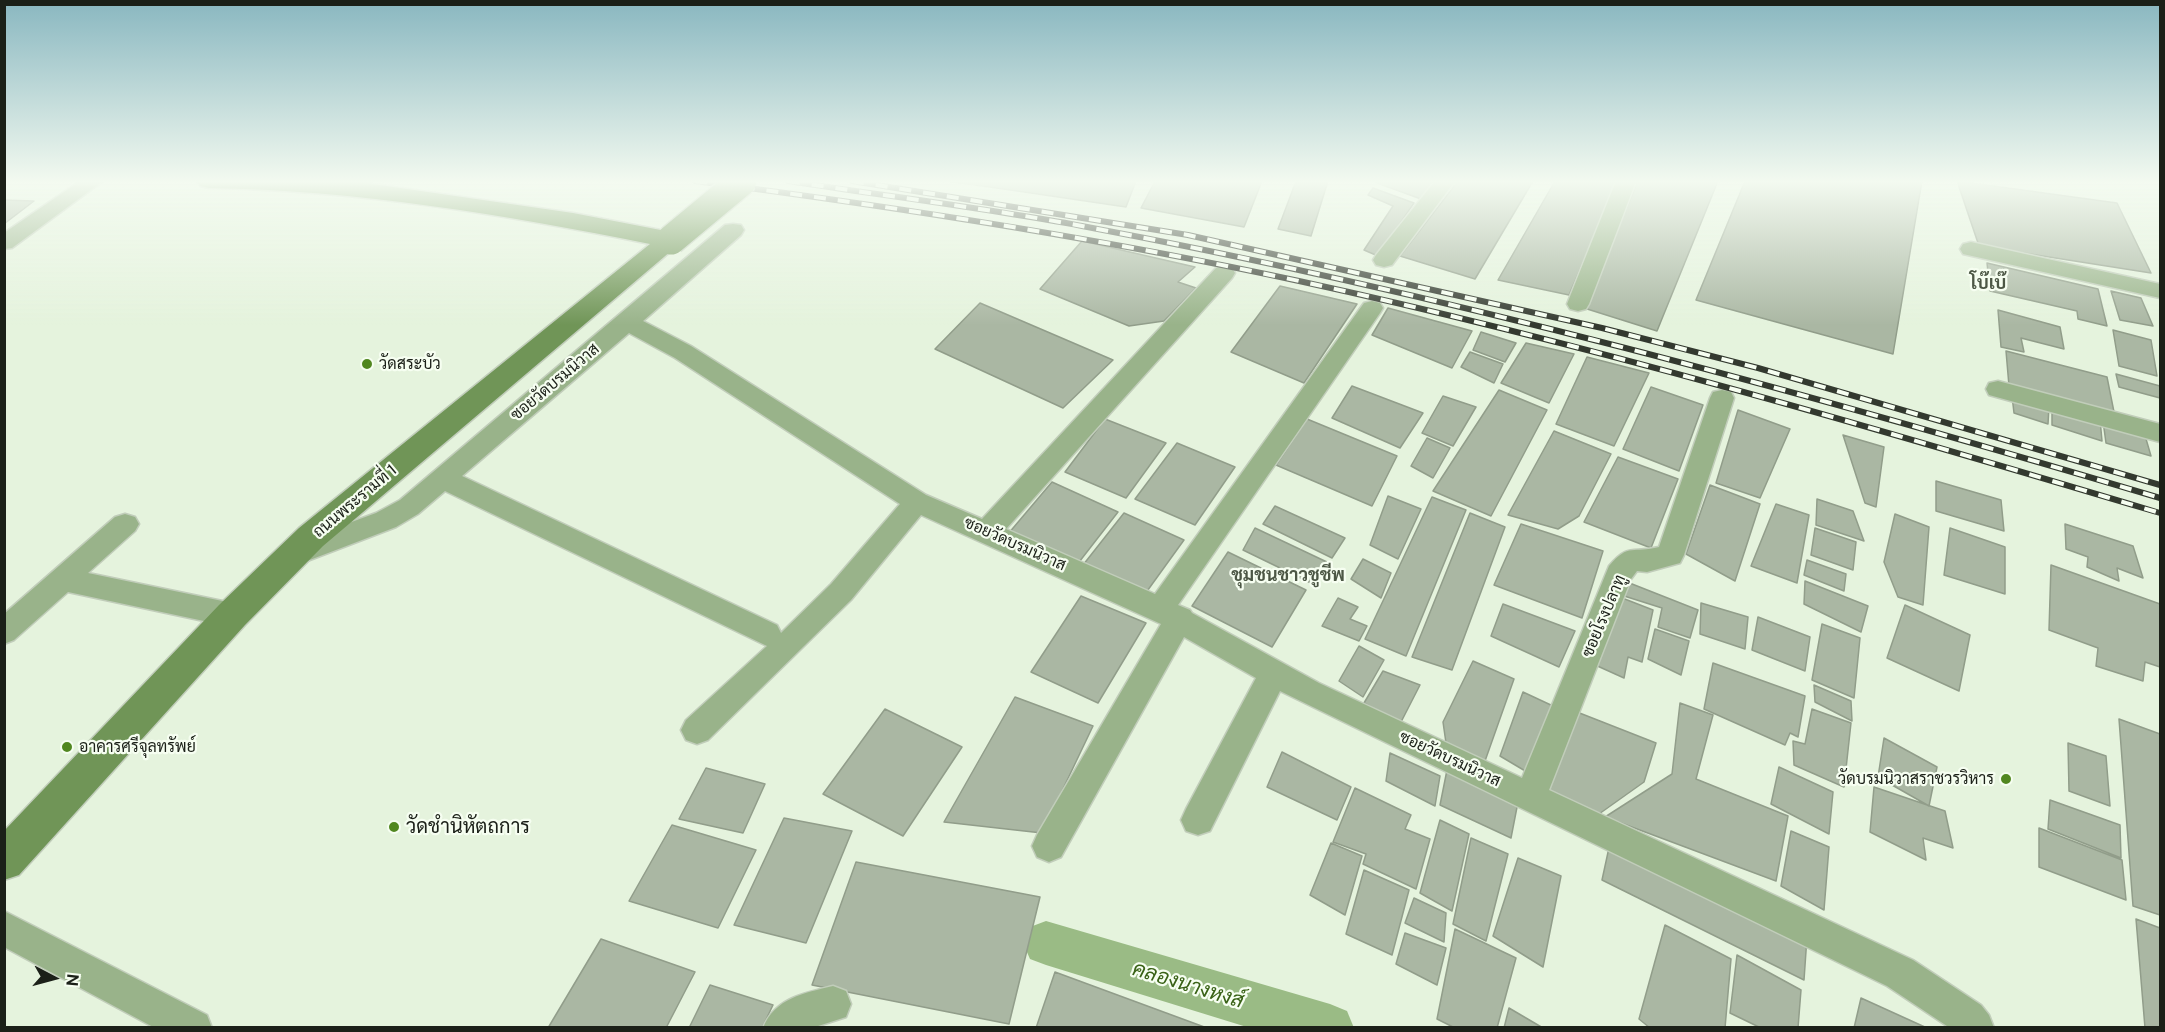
<!DOCTYPE html>
<meta charset="utf-8">
<style>
body{margin:0}
#map{position:relative;width:2165px;height:1032px;overflow:hidden;background:#e5f3dd;font-family:"Public Sans",sans-serif}
canvas{display:block}
.frame{position:absolute;inset:0;border:6px solid #1b2018;pointer-events:none}
.north{position:absolute;left:24px;top:948px;width:60px;height:60px;-webkit-text-stroke:4px #f6fef1;paint-order:stroke;rotate:96deg;font-size:16px;font-weight:700;line-height:24px;text-align:center;color:#1b2018}
.north::after{content:'';display:block;margin:auto;width:21px;height:27px;background:#1b2018;clip-path:polygon(50% 0,100% 100%,50% 72%,0 100%)}
</style>
<div id="map">
<canvas width="2165" height="1032"></canvas>
<div class="frame"></div>
<div class="north">N</div>
</div>
<script>
const ctx = document.querySelector('canvas').getContext('2d');
ctx.lineJoin = 'round';
function fillPath(path, color) { ctx.fillStyle = color; ctx.fill(path, 'evenodd'); }
function strokePath(path, color, width, dash) { ctx.strokeStyle = color; ctx.lineWidth = width; ctx.lineCap = dash ? 'butt' : 'round'; ctx.setLineDash(dash || []); ctx.stroke(path); }
function write(font, color, halo, rows, align = 'center') {
  ctx.font = font + ' "Public Sans",Sarabun,sans-serif'; ctx.lineWidth = 4.5; ctx.setLineDash([]); ctx.textBaseline = 'middle'; ctx.strokeStyle = halo; ctx.fillStyle = color; for (const [text, x, y, turn = 0] of rows) {
    ctx.save(); ctx.translate(x, y); ctx.rotate((+turn || 0) * Math.PI / 180); ctx.textAlign = isNaN(turn) ? turn : align; if (halo) ctx.strokeText(text, 0, 0); ctx.fillText(text, 0, 0); ctx.restore();
  }
}
fillPath(new Path2D(`
 M1046,921l284,83 17,7 7,17h-104l-204,-63 -16,-6 -7,-16 7,-16z`), '#9abb85');
const building = new Path2D(`
 M945,181h49l-4,6z
 M994,181h142l-10,26 -136,-20z
 M1155,181h107l-18,46 -103,-19z
 M1296,181h32l-17,55 -33,-7z
 M1379,181h50l4,1 -12,17 -44,-16z
 M1458,181h75l-58,98 -75,-23z
 M1555,181h63l-49,114 -71,-15z
 M1638,181h80l-61,150 -73,-23z
 M1745,181h177l-29,173 -197,-54z
 M1957,181l160,22 34,70 -172,-27z
 M1373,188l41,15 -36,53 -14,-6 29,-44 -25,-11z
 M4,200l30,1 -30,23z
 M1082,241l113,26 -17,15 18,6 -32,33 -35,5 -89,-37z
 M1987,263l111,26 9,37 -29,-7 -1,-8 -87,-20z
 M1280,286l77,18 -53,79 -73,-31z
 M2111,291l30,7 12,28 -33,-6z
 M980,303l133,57 -50,48 -128,-59z
 M1388,308l84,23 -20,37 -80,-33z
 M1998,310l62,17 4,22 -43,-11 3,14 -23,-5z
 M2113,330l38,10 6,36 -38,-10z
 M1481,332l35,11 -11,19 -32,-12z
 M1526,343l48,11 -25,49 -48,-20z
 M2006,351l101,26 7,35 -105,-26z
 M1470,352l33,12 -9,19 -33,-16z
 M1587,357l62,16 -35,73 -58,-22z
 M2116,374l44,12v12l-41,-11z
 M1352,386l71,27 -23,35 -68,-30z
 M1651,387l52,18 -24,66 -56,-22z
 M1499,390l48,20 -56,106 -58,-25z
 M1443,396l33,11 -23,39 -31,-13z
 M2012,396l37,10 -1,18 -34,-11z
 M2052,406l48,13 2,22 -50,-16z
 M1738,410l52,19 -30,69 -44,-15z
 M1105,419l61,24 -40,55 -61,-26z
 M1307,419l90,37 -25,50 -96,-41z
 M2103,421l41,11 7,24 -45,-13z
 M1554,431l57,23 -32,62 -21,13 -50,-14z
 M1843,435l41,12 -8,60 -11,-4z
 M1427,438l23,10 -17,30 -22,-12z
 M1177,443l58,24 -40,58 -60,-26z
 M1618,457l60,22 -27,69 -67,-26z
 M1936,481l65,19 3,31 -68,-20z
 M1052,482l66,30 -42,54 -68,-32z
 M1710,485l50,19 -25,77 -49,-27z
 M1388,496l33,13 -23,50 -28,-14z
 M1432,497l34,13 -60,146 -41,-17z
 M1817,499l36,12 11,30 -48,-16z
 M1776,504l33,11 -12,68 -46,-17z
 M1275,506l70,32 -13,20 -69,-34z
 M1124,513l60,27 -39,54 -62,-29z
 M1470,513l35,14 -53,143 -40,-13z
 M1895,514l34,13 -6,78 -25,-8 -14,-35z
 M1521,524l82,27 -21,67 -88,-33z
 M2065,524l68,22 10,32 -26,-10 2,13 -32,-14 1,-10 -22,-8z
 M1255,528l74,35 -14,22 -72,-35z
 M1815,528l41,14 -3,28 -42,-15z
 M1950,528l55,19v47l-61,-19z
 M1228,552l78,38 -34,57 -80,-41z
 M1363,559l28,14 -10,25 -30,-19z
 M1807,560l39,14 -2,17 -40,-16z
 M2051,565l109,39v63l-15,-5 -2,19 -47,-15 2,-18 -49,-18z
 M1805,581l63,25 -7,26 -57,-28z
 M1627,582l71,28 -8,28 -32,-11 4,-19 -41,-13z
 M1081,596l65,27 -48,80 -67,-31z
 M1617,596l36,14 -11,52 -14,-5 -4,21 -31,-14z
 M1338,598l20,9 -8,12 17,7 -8,15 -37,-15z
 M1701,603l47,14 -3,32 -45,-15z
 M1503,604l72,27 -16,36 -68,-31z
 M1905,605l65,30 -11,56 -72,-33z
 M1758,617l52,20 -5,34 -53,-21z
 M1822,624l38,14 -6,60 -42,-18z
 M1655,629l34,12 -8,34 -33,-16z
 M1359,646l25,14 -21,37 -24,-16z
 M1473,661l41,18 -29,82 -39,-18 -3,-21z
 M1713,663l92,33 -7,41 -8,-4 -5,12 -81,-36z
 M1383,671l37,14 -20,39 -36,-21z
 M1814,685l37,16 1,20 -37,-19z
 M1523,692l30,14 -21,69 -32,-19z
 M1015,697l78,29 -51,107 -98,-11z
 M1680,703l33,12 -17,64 92,37 -12,65 -171,-64 67,-43z
 M885,709l77,38 -59,89 -80,-42z
 M1812,709l39,14 -7,64 -50,-22 -1,-24 12,3z
 M1577,712l79,31 -12,39 -45,32 -53,-23z
 M2119,719l41,15v181l-27,-9z
 M1884,738l53,29 -8,39 -51,-29z
 M2068,743l38,13 4,50 -41,-15z
 M1282,752l69,35 -14,33 -70,-33z
 M1390,753l50,23 -5,30 -49,-25z
 M1779,767l54,25 -4,42 -58,-30z
 M706,768l59,16 -22,49 -64,-14z
 M1447,770l71,32 -7,36 -71,-33z
 M1874,787l71,24 8,37 -30,-10 3,22 -56,-28z
 M1355,788l56,27 -6,14 25,10 -14,50 -53,-25 3,-10 -33,-12z
 M2050,800l70,25 1,33 -73,-29z
 M784,818l68,13 -46,112 -72,-18z
 M1440,820l29,14 -17,77 -32,-18z
 M672,825l84,25 -38,78 -89,-27z
 M2039,828l83,32 4,40 -87,-33z
 M1791,831l38,16 -5,63 -43,-24z
 M1471,838l37,16 -22,87 -33,-17z
 M1331,843l31,13 -17,59 -35,-20z
 M1610,843l197,94 -3,43 -202,-100z
 M1518,858l43,18 -18,91 -50,-31z
 M856,862l184,35 -31,127 -197,-39z
 M1364,870l45,20 -17,65 -46,-21z
 M1414,898l32,15 -2,29 -39,-19z
 M2136,919l24,9v100h-15z
 M1665,925l66,34 -6,69h-75l-11,-9z
 M1455,929l61,29 -19,70h-42l-18,-9z
 M1405,933l41,15 -9,37 -41,-21z
 M601,939l94,33 -29,56h-118z
 M1737,955l64,35 -3,38h-37l-31,-15z
 M1055,972l152,56h-171z
 M710,985l63,20 -11,23h-73z
 M1861,998l66,30h-73z
 M1509,1008l34,20h-39z`);
fillPath(building, '#aab7a3');
strokePath(building, '#919d8a', 1.5);
const street = new Path2D(`
 M80,181h23l-91,67 -8,1v-16z
 M1435,181h20l-63,84 -8,2 -8,-2 -3,-5 3,-5z
 M1616,181h20l-47,123 -3,5 -8,2 -8,-2 -3,-5z
 M733,224l8,1 3,5 -3,5 -98,86 48,25 235,149 56,24 234,-251 8,-2 8,2 3,5 -3,5 -226,251 149,65 209,-291 8,-2 8,2 3,5 -3,5 -202,292 12,5 2,3 127,70 203,95 87,-212c20,-24 24,-12 50,-19l51,-149 3,-6 9,-2 9,2 3,6 -50,157 -4,8 -33,9 -10,-1 -6,8 -82,211 364,170 68,45 8,10 5,13h-44l-63,-42 -607,-295 -70,140 -12,4 -12,-4 -5,-11 5,-11 70,-131 -72,-41 -123,220 -12,5 -12,-5 -5,-11 5,-11 124,-211 -240,-109 -70,85 -143,140 -11,4 -11,-4 -5,-10 5,-10 81,-74 -322,-155 -27,23 -22,13 -102,39 -10,-3 -4,-8 4,-8 92,-34 24,-13 325,-275zM629,333l46,25 225,146 -69,80 -50,49 -4,-8 -315,-149z
 M1971,242l189,42v14l-197,-44 -3,-5 3,-5z
 M1998,381l162,43v18l-171,-47 -3,-6 3,-6z
 M125,514l10,3 4,7 -4,7 -47,42 144,30 10,4 4,8 -4,8 -10,4 -164,-35 -54,48 -10,4v-30l111,-97z
 M4,911l203,104 5,13h-57l-151,-81z
 M833,986l13,5 5,13 -5,13 -34,11h-49c12,-30 41,-35 70,-42z`);
const secondary = new Path2D(`
 M197,181h155l221,32 98,19 9,2 4,6 -361,306 -78,79 -226,250 -15,5v-49l215,-226 80,-77 351,-284c-145,-29 -293,-54 -441,-56l-9,-2z`);
strokePath(street, '#c1cdba', 3);
strokePath(secondary, '#c1cdba', 3);
fillPath(street, '#99b38a');
fillPath(secondary, '#709557');
const rail = new Path2D(`
 M695,181c203,26 404,57 604,100 291,63 576,147 861,232
 M788,181c98,15 197,27 294,45 365,68 722,166 1078,272
 M852,181l336,54 414,93 156,40 402,117`);
strokePath(rail, '#33392f', 6);
strokePath(rail, '#f6fef1', 4, [12]);
const secondaryBridge = new Path2D(`
 M671,240l71,-59`);
strokePath(secondaryBridge, '#c1cdba', 32, []);
strokePath(secondaryBridge, '#709557', 29);
const sky = ctx.createLinearGradient(0, 0, 0, 325);
sky.addColorStop(0, '#89b7c0');
sky.addColorStop(0.56, '#f3faf0');
sky.addColorStop(1, '#f3faf000');
ctx.fillStyle = sky;
ctx.fillRect(0, 0, 2165, 325);
for (const [x, y, r, color] of [
 [367,364,6,"#518720"],
 [67,747,6,"#518720"],
 [2006,779,6,"#518720"],
 [394,827,6,"#518720"]
]) { const dot = new Path2D(); dot.arc(x, y, r, 0, 2 * Math.PI); ctx.fillStyle = color; ctx.fill(dot); strokePath(dot, '#f6fef1', 2); }
write('16px', '#1b2018', '#f6fef1', [
 ["วัดสระบัว",379,364],
 ["อาคารศรีจุลทรัพย์",79,747],
 ["วัดบรมนิวาสราชวรวิหาร",1994,779,"right"]
], 'left');
write('16px', '#1b2018', '#f6fef1', [
 ["ซอยวัดบรมนิวาส",555,382,-40],
 ["ถนนพระรามที่ 1",355,501,-40],
 ["ซอยวัดบรมนิวาส",1015,544,24],
 ["ซอยโรงปลาทู",1604,616,-67],
 ["ซอยวัดบรมนิวาส",1450,759,25]
]);
write('bold 18px', '#4c5745', '#f6fef1', [
 ["โบ๊เบ๊",1988,283],
 ["ชุมชนชาวชูชีพ",1288,575]
]);
write('20px', '#1b2018', '#f6fef1', [
 ["วัดชำนิหัตถการ",406,827]
], 'left');
write('italic 21px', '#396216', '#f6fef1', [
 ["คลองนางหงส์",1188,985,17]
]);
</script>
